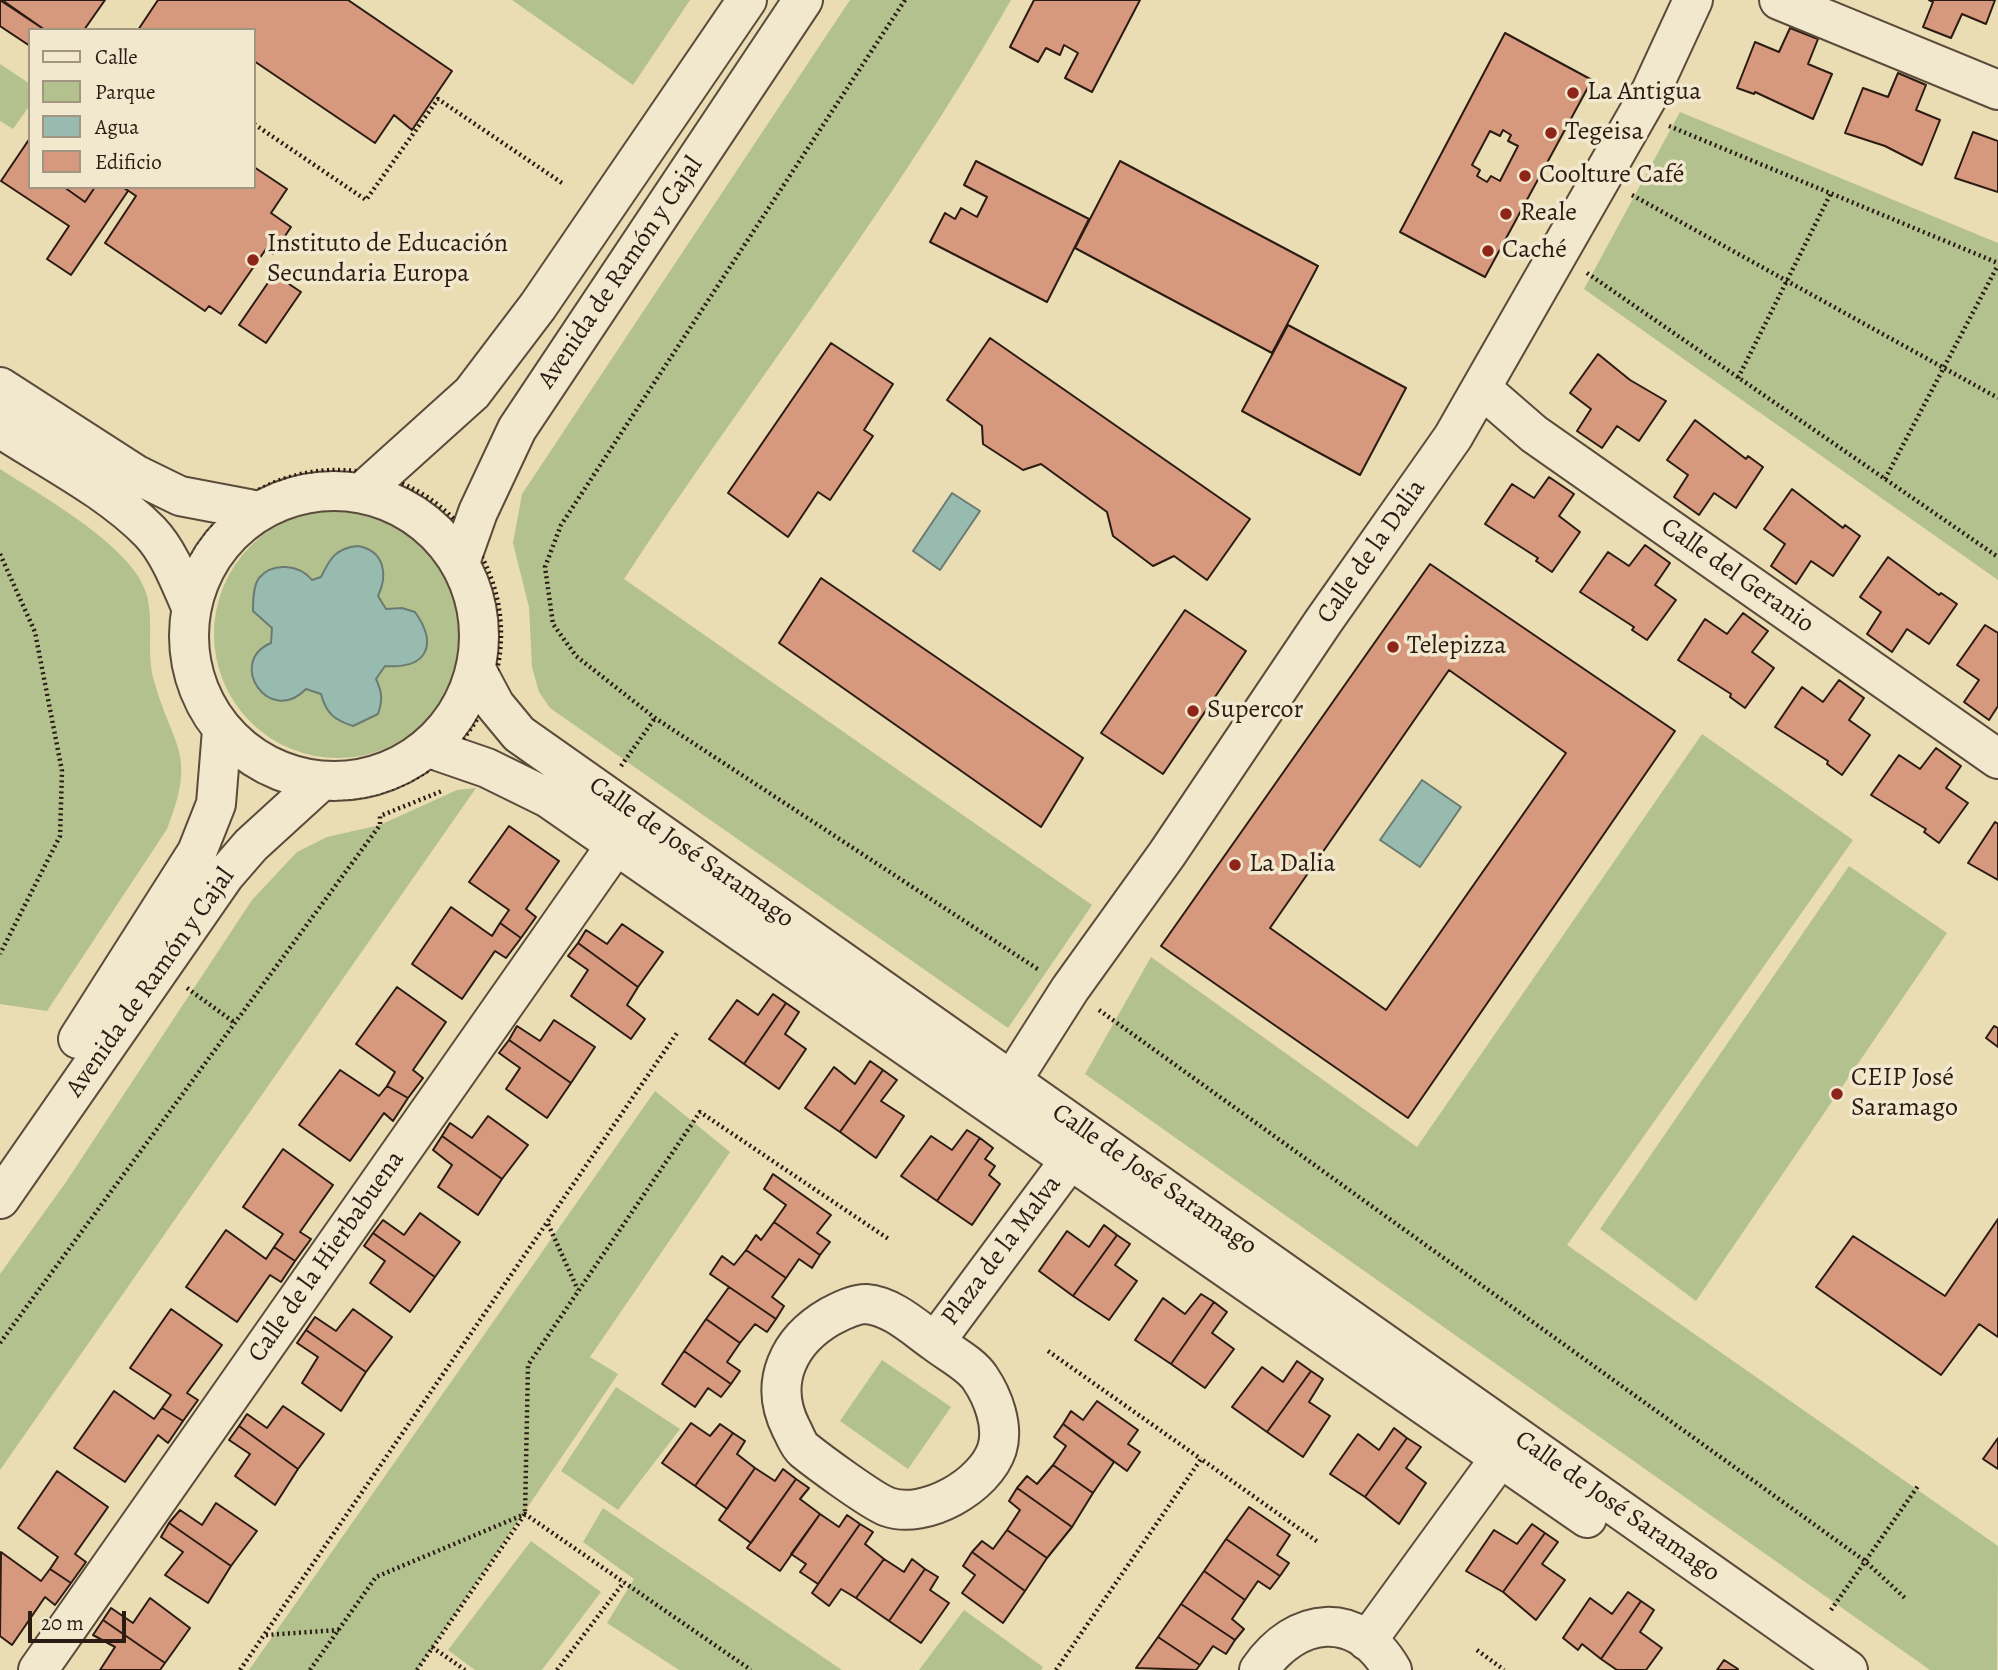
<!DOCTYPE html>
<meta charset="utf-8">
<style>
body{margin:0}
#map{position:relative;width:1998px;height:1670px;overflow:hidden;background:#eadcb3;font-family:Alegreya,serif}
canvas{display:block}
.legend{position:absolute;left:28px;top:28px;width:228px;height:161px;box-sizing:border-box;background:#f1e8ce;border:2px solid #a29683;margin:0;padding:9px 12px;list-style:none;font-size:21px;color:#2b1b12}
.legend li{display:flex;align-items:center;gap:14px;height:35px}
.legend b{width:35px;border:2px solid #a29683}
.scale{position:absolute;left:28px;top:1611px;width:98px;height:32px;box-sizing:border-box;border:4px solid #2b1b12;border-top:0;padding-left:9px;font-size:21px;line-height:24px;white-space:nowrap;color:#2b1b12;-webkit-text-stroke:5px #f1e8ce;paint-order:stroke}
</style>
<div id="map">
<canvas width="1998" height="1670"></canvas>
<ul class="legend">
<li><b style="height:9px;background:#f1e8ce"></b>Calle</li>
<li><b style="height:19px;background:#b3c18f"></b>Parque</li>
<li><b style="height:19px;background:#98bbb0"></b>Agua</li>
<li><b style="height:19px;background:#d7997e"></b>Edificio</li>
</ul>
<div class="scale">20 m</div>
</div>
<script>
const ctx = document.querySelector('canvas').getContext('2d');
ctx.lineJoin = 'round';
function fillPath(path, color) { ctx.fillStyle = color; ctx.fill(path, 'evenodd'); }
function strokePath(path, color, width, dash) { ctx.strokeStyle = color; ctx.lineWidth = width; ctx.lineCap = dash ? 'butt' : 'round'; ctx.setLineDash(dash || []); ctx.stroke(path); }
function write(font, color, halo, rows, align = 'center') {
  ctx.font = font + ' Alegreya,serif'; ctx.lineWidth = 7; ctx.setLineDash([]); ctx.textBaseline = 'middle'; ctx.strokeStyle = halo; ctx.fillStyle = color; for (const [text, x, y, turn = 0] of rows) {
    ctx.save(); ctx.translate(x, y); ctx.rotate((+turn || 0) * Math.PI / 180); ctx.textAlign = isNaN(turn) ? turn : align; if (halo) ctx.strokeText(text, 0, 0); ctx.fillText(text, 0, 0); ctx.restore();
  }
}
fillPath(new Path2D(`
 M512,0h178l-57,85z
 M850,0h161c-115,203 -260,385 -387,579l468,326 -84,123 -458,-320 -11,-16 -7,-25 -3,-60 -16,-64 9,-49z
 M0,64l30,20v21l-17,24 -13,-8z
 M1680,112l318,131v337l-414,-291z
 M0,469c40,26 136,79 147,127 7,28 -1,57 7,85 20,69 43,72 13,148l-120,182 -47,-7z
 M214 634a124 124 0 1 1 248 0a124 124 0 1 1-248 0Z
 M1702,734l151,106 -286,405 431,301 -1,124h-67l-845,-596 66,-117 266,190z
 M476,788l-476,682v-196l66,-92 186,-282 45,-48 30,-15 53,-12 77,-35z
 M1849,866l98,67 -251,368 -96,-72z
 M655,1091l75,61 -140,205 28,17 -201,296h-168z
 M882,1360l69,47 -43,62 -68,-48z
 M616,1387l64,42 -62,81 -57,-39z
 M603,1508l239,162h-163l-72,-47 27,-44 -51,-37z
 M531,1541l70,51 -59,78h-67l-27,-20z
 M964,1610l79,57 -2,3h-122z`), '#b3c18f');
const water = new Path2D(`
 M952,493l28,18 -40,59 -27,-19z
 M358,546c27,5 30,29 20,50l8,13 16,-1 13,4c24,34 11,57 -30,54l-9,13c6,13 7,21 2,35l-25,12c-19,-6 -27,-13 -32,-32l-15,-5c-37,38 -80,-27 -35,-46l1,-15 -19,-17c0,-10 0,-25 6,-33 14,-17 41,-13 53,2l9,-3c9,-19 15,-29 37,-31z
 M1422,780l39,27 -41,60 -40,-27z`);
fillPath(water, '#98bbb0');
strokePath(water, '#6c7b71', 2);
const building = new Path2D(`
 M0,0l45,30h-15v16l-30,-20z
 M2,0h103l-21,30h-39z
 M158,0h190l104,71 -40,59 -18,-15 -19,28 -121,-82v-31h-116z
 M1034,0h106l-48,92 -27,-14 13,-25 -14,-8 -4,10 -14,-7 -8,14 -28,-15z
 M1929,0h66l-9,24 -24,-10 -11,24 -28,-11 10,-25z
 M1790,28l28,11 -10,25 24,10 -19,45 -58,-27 -1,2 -17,-6 18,-46 24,10z
 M1505,33l87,47 -107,197 -85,-45zM1503,130l8,5 -3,6 10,5 -18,35 -9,-5 -4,6 -10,-6 3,-6 -8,-5 18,-34 10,5z
 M1898,73l28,12 -10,25 24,10 -18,45 -37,-19 -40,-13 18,-45 25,9z
 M1973,132l25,9v51l-43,-14z
 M30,138v49h34l21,15 10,-15h28l5,4 -57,84 -24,-16 22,-33 -68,-45z
 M976,161l113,58 -42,83 -117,-60 15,-29 10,6 6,-11 16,9 10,-20 -23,-12z
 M1120,161l198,105 -46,87 -197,-105z
 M254,167l33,22 -16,24 20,14 -18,27 -7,-5 -45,65 -12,-8 -4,5 -100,-68 31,-47 -13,-9h131z
 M64,187h31l-10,15z
 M274,274l27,18 -35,51 -27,-18z
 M1288,325l118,63 -46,87 -118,-64z
 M990,338l260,181 -43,61 -33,-24 -21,10 -40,-30 -6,-24 -66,-48 -18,6 -40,-26 -1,-18 -35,-26z
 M831,343l62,41 -29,46 9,6 -43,64 -12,-8 -30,45 -60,-44z
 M1598,354l32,26 36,21 -27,40 -22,-15 -15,22 -25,-17 14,-22 -21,-16z
 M1695,420l51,39 2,-3 15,11 -27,41 -22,-15 -15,22 -25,-18 14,-22 -21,-15z
 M1549,477l25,17 -15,22 21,16 -28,40 -16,-11 2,-3 -53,-34 27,-40 22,14z
 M1792,489l51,39 2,-3 15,11 -27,40 -22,-15 -15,23 -25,-18 14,-22 -21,-15z
 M1645,545l25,18 -15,22 21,15 -29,40 -15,-10 2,-3 -54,-35 28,-40 21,14z
 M1888,557l51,38 2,-2 16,11 -28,40 -22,-15 -15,23 -25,-18 14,-22 -21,-15z
 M1430,564l245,167 -267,387 -247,-172zM1449,670l117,83 -180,257 -116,-82z
 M821,578l262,180 -42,69 -262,-184z
 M1185,610l61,41 -83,123 -62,-41z
 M1743,613l25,18 -16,21 22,16 -29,40 -15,-11 1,-3 -53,-34 27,-41 22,15z
 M1985,625l13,8v73l-9,14 -25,-18 15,-22 -22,-15z
 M1839,680l25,18 -15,22 21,15 -28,40 -15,-11 1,-3 -53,-34 27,-40 21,15z
 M1936,748l25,18 -15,22 22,15 -29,40 -15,-11 2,-3 -55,-34 28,-40 21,14z
 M1995,822l3,2v56l-30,-17z
 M509,826l50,35 -33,48 10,8 -15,21 -21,-15 9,-13 -40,-28z
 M451,907l41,29 8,-13 21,15 -15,20 -11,-7 -33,48 -50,-35z
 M622,924l41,28 -25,35 -60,-44 8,-13 21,14z
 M578,943l60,44 -11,18 18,14 -14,20 -60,-43 17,-26 -20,-14z
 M397,987l49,35 -33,48 10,8 -15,20 -21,-12 8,-14 -39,-28z
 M773,994l13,9 -42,61 -35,-25 28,-39 21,15z
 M786,1003l13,9 -14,22 21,15 -27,40 -35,-25z
 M554,1020l41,27 -24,36 -62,-43 8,-14 23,15z
 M1994,1026l4,2v19l-12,-9z
 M509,1040l62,43 -24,35 -41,-29 14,-21 -21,-15z
 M870,1061l13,9 -43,62 -35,-24 29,-41 21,17z
 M340,1070l39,26 8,-10 21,12 -15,23 -9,-8 -34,48 -51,-36z
 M883,1070l14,10 -16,21 23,15 -28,42 -36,-26z
 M488,1116l40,29 -26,34 -60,-43 8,-13 22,15z
 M967,1130l13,8 -43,63 -36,-25 30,-40 21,14z
 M442,1136l60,43 -24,36 -40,-28 14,-22 -19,-15z
 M980,1138l13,10 -8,11 10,7 -6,9 11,9 -28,41 -35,-24z
 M283,1149l50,36 -33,47 11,7 -16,22 -21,-14 9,-13 -40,-27z
 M773,1174l58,41 -14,18 13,9 -10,13 -46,-33 12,-17 -22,-16z
 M420,1213l40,29 -25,35 -62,-44 10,-13 21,15z
 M1998,1219v118l-19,-13 -38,51 -125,-88 37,-51 92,60z
 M774,1222l46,33 -8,13 -13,-9 -13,19 -40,-28 10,-15 5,5z
 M1104,1225l13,10 -44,61 -34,-25 28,-40 22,16z
 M226,1230l40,29 8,-12 21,14 -14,21 -11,-7 -33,47 -51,-35z
 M373,1233l62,44 -25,35 -40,-29 15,-22 -21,-15z
 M1117,1235l13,9 -15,21 22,16 -28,39 -36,-24z
 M746,1250l40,28 -14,19 12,9 -8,13 -66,-45 12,-18 12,9z
 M729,1287l47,32 -9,13 -12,-8 -15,19 -34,-24z
 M1201,1294l13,8 -43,62 -36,-24 28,-42 22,16z
 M1214,1302l13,10 -15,21 22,16 -29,39 -34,-24z
 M171,1309l51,36 -35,48 11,7 -15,21 -21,-13 9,-13 -41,-27z
 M353,1309l39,28 -26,35 -60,-42 9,-13 21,14z
 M706,1319l34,24 -13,19 13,9 -9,13 -47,-33z
 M306,1330l60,42 -25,39 -39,-28 16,-26 -21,-14z
 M684,1351l47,33 -10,13 -13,-9 -13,19 -33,-23z
 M1297,1361l14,10 -44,61 -35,-25 30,-40 21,15z
 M1311,1371l12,8 -14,23 21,14 -27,41 -36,-25z
 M114,1391l40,28 8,-11 21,13 -15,22 -10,-8 -33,47 -51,-34z
 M1097,1401l41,29 -10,14 12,8 -13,19 -64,-47 8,-13 12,9z
 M283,1406l41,28 -26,35 -59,-43 8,-12 20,14z
 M691,1423l19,13 10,-12 13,9 -38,53 -33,-23z
 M1063,1424l51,38 -21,31 -40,-28 13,-19 -12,-9z
 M239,1426l59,43 -23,36 -40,-29 15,-22 -21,-14z
 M1394,1428l13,10 -42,59 -35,-23 28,-40 21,16z
 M733,1433l12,8 -8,13 18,14 -28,41 -32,-23z
 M1407,1438l14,9 -15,21 20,15 -27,41 -34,-27z
 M1998,1438v31l-15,-10z
 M1053,1465l40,28 -21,34 -55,-39 10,-12 10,8z
 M755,1468l20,13 8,-12 13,10 -45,64 -32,-23z
 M57,1471l51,36 -33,47 11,8 -15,21 -21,-14 8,-12 -40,-29z
 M796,1479l13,9 -9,11 20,15 -40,57 -33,-23z
 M1017,1488l55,39 -25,31 -40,-28 13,-20 -11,-9z
 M216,1503l41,28 -26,35 -62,-43 11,-13 22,15z
 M1249,1507l41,28 -13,20 12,8 -9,13 -54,-37z
 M820,1514l19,13 8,-12 13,9 -42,60 -18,-12 6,-8 -15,-10z
 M169,1523l62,43 -23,37 -43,-28 18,-23 -22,-15z
 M860,1524l13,8 -8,12 19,15 -28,39 -15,-9 -12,17 -17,-13z
 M1532,1524l13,9 -42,59 -37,-21 28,-41 23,14z
 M1007,1530l40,28 -22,33 -53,-39 10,-11 11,8z
 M1545,1533l13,9 -16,22 23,16 -29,40 -33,-28z
 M1226,1539l54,37 -10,13 -12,-8 -13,19 -41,-29z
 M1,1552l40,29 9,-12 21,14 -16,22 -10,-8 -33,48 -12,-9z
 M972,1552l53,39 -22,32 -41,-30 13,-18 -12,-9z
 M884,1559l20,13 8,-13 13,10 -36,52 -33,-23z
 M925,1569l13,8 -8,13 19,13 -28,40 -32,-22z
 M1204,1571l41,29 -13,19 12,10 -9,11 -54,-36z
 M1628,1592l13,9 -40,58 -19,-15 -4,6 -15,-12 27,-40 22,16z
 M150,1598l40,30 -25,35 -62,-43 8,-12 22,15z
 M1641,1601l13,9 -14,22 22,16 -16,22h-29l-16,-11z
 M1181,1604l54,36 -9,14 -13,-8 -13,19 -42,-28z
 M103,1620l62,43 -5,7h-60l15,-23 -22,-12z
 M1158,1637l42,28 -4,5 -60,-2z
 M1724,1660l14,9 -1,1h-20z`);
fillPath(building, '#d7997e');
strokePath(building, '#2b1b12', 2);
const minor = new Path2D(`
 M1779,0l219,90
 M1481,388l53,46 464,325
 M1012,1080l58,-91 97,-135 156,-232 130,-185 198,-346 42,-91
 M935,1342c14,11 36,22 45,36 13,19 24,48 17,71 -12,37 -72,71 -109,58 -15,-5 -69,-45 -84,-57 -6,-5 -9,-15 -13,-22 -23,-46 -2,-88 40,-112 10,-5 23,-12 35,-12 26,2 49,24 69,38l135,-182
 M1367,1641l133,-183
 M38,1670l578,-825
 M1259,1670c37,-54 98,-61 133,0`);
const tertiary = new Path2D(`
 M0,387l135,87 45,22 79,15
 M0,428c49,32 109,62 150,104 19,20 30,50 41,75
 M189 636a145 145 0 1 1 290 0a145 145 0 1 1-290 0Z
 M361,493l111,-100 66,-87 209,-306
 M462,557l16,-45 39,-83 286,-429
 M478,673l17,32 24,29 1329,936
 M429,748l58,20 61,30 1039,720
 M78,1039l119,-187 19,-48 6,-74
 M0,1199l225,-324 26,-30 69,-63`);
strokePath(minor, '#5b4b3a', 42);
strokePath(tertiary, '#5b4b3a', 42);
strokePath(new Path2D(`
 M905,0l-344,525 -16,42 8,57 23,32 79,62 384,252
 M254,124l112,76 72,-101 124,84
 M1669,126l329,137
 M1632,195l366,203
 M1587,273l411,284
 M1738,378l93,-185
 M173 634a164 164 0 1 1 328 0a164 164 0 1 1-328 0Z
 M1885,479l113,-214
 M0,554l35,78 27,139 -2,65 -60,118
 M621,766l34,-48
 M187,988l48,35
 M1099,1010l766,551 41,38
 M548,1224l30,66
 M0,1343l380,-518v-9l62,-25
 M1048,1351l153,108
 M1831,1610l87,-124
 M266,1635l73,-5
 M432,1647l33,23
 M1477,1650l27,20
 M240,1670l437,-637
 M310,1670l66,-93 149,-63 226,156
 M417,1670l108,-156 3,-149 172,-253 190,128
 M557,1670l67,-88
 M1056,1670l145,-211 117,83`), '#2b1b12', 4.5, [2, 3.5]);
strokePath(minor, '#f1e8ce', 38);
strokePath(tertiary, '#f1e8ce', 38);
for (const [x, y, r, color] of [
 [1573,93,7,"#8f2418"],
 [1551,133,7,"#8f2418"],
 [1525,176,7,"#8f2418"],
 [1506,214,7,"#8f2418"],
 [1488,251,7,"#8f2418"],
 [253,260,7,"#8f2418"],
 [1393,647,7,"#8f2418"],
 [1193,711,7,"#8f2418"],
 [1235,865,7,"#8f2418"],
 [1837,1094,7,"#8f2418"]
]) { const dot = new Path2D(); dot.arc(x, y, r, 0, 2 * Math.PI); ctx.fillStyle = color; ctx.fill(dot); strokePath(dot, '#f1e8ce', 2.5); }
write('26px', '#2b1b12', '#f1e8ce', [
 ["La Antigua",1587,93],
 ["Tegeisa",1565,133],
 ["Coolture Café",1539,176],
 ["Reale",1520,214],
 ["Instituto de Educación",267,245],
 ["Secundaria Europa",267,275],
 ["Caché",1502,251],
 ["Telepizza",1407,647],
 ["Supercor",1207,711],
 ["La Dalia",1249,865],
 ["CEIP José",1851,1079],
 ["Saramago",1851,1109]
], 'left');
write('26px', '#2b1b12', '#f1e8ce', [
 ["Avenida de Ramón y Cajal",621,273,-56],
 ["Calle de la Dalia",1372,552,-55],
 ["Calle del Geranio",1737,576,35],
 ["Calle de José Saramago",691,853,35],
 ["Avenida de Ramón y Cajal",151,983,-55],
 ["Calle de José Saramago",1154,1180,35],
 ["Plaza de la Malva",1002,1251,-53],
 ["Calle de la Hierbabuena",327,1257,-55],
 ["Calle de José Saramago",1617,1507,35]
]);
</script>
